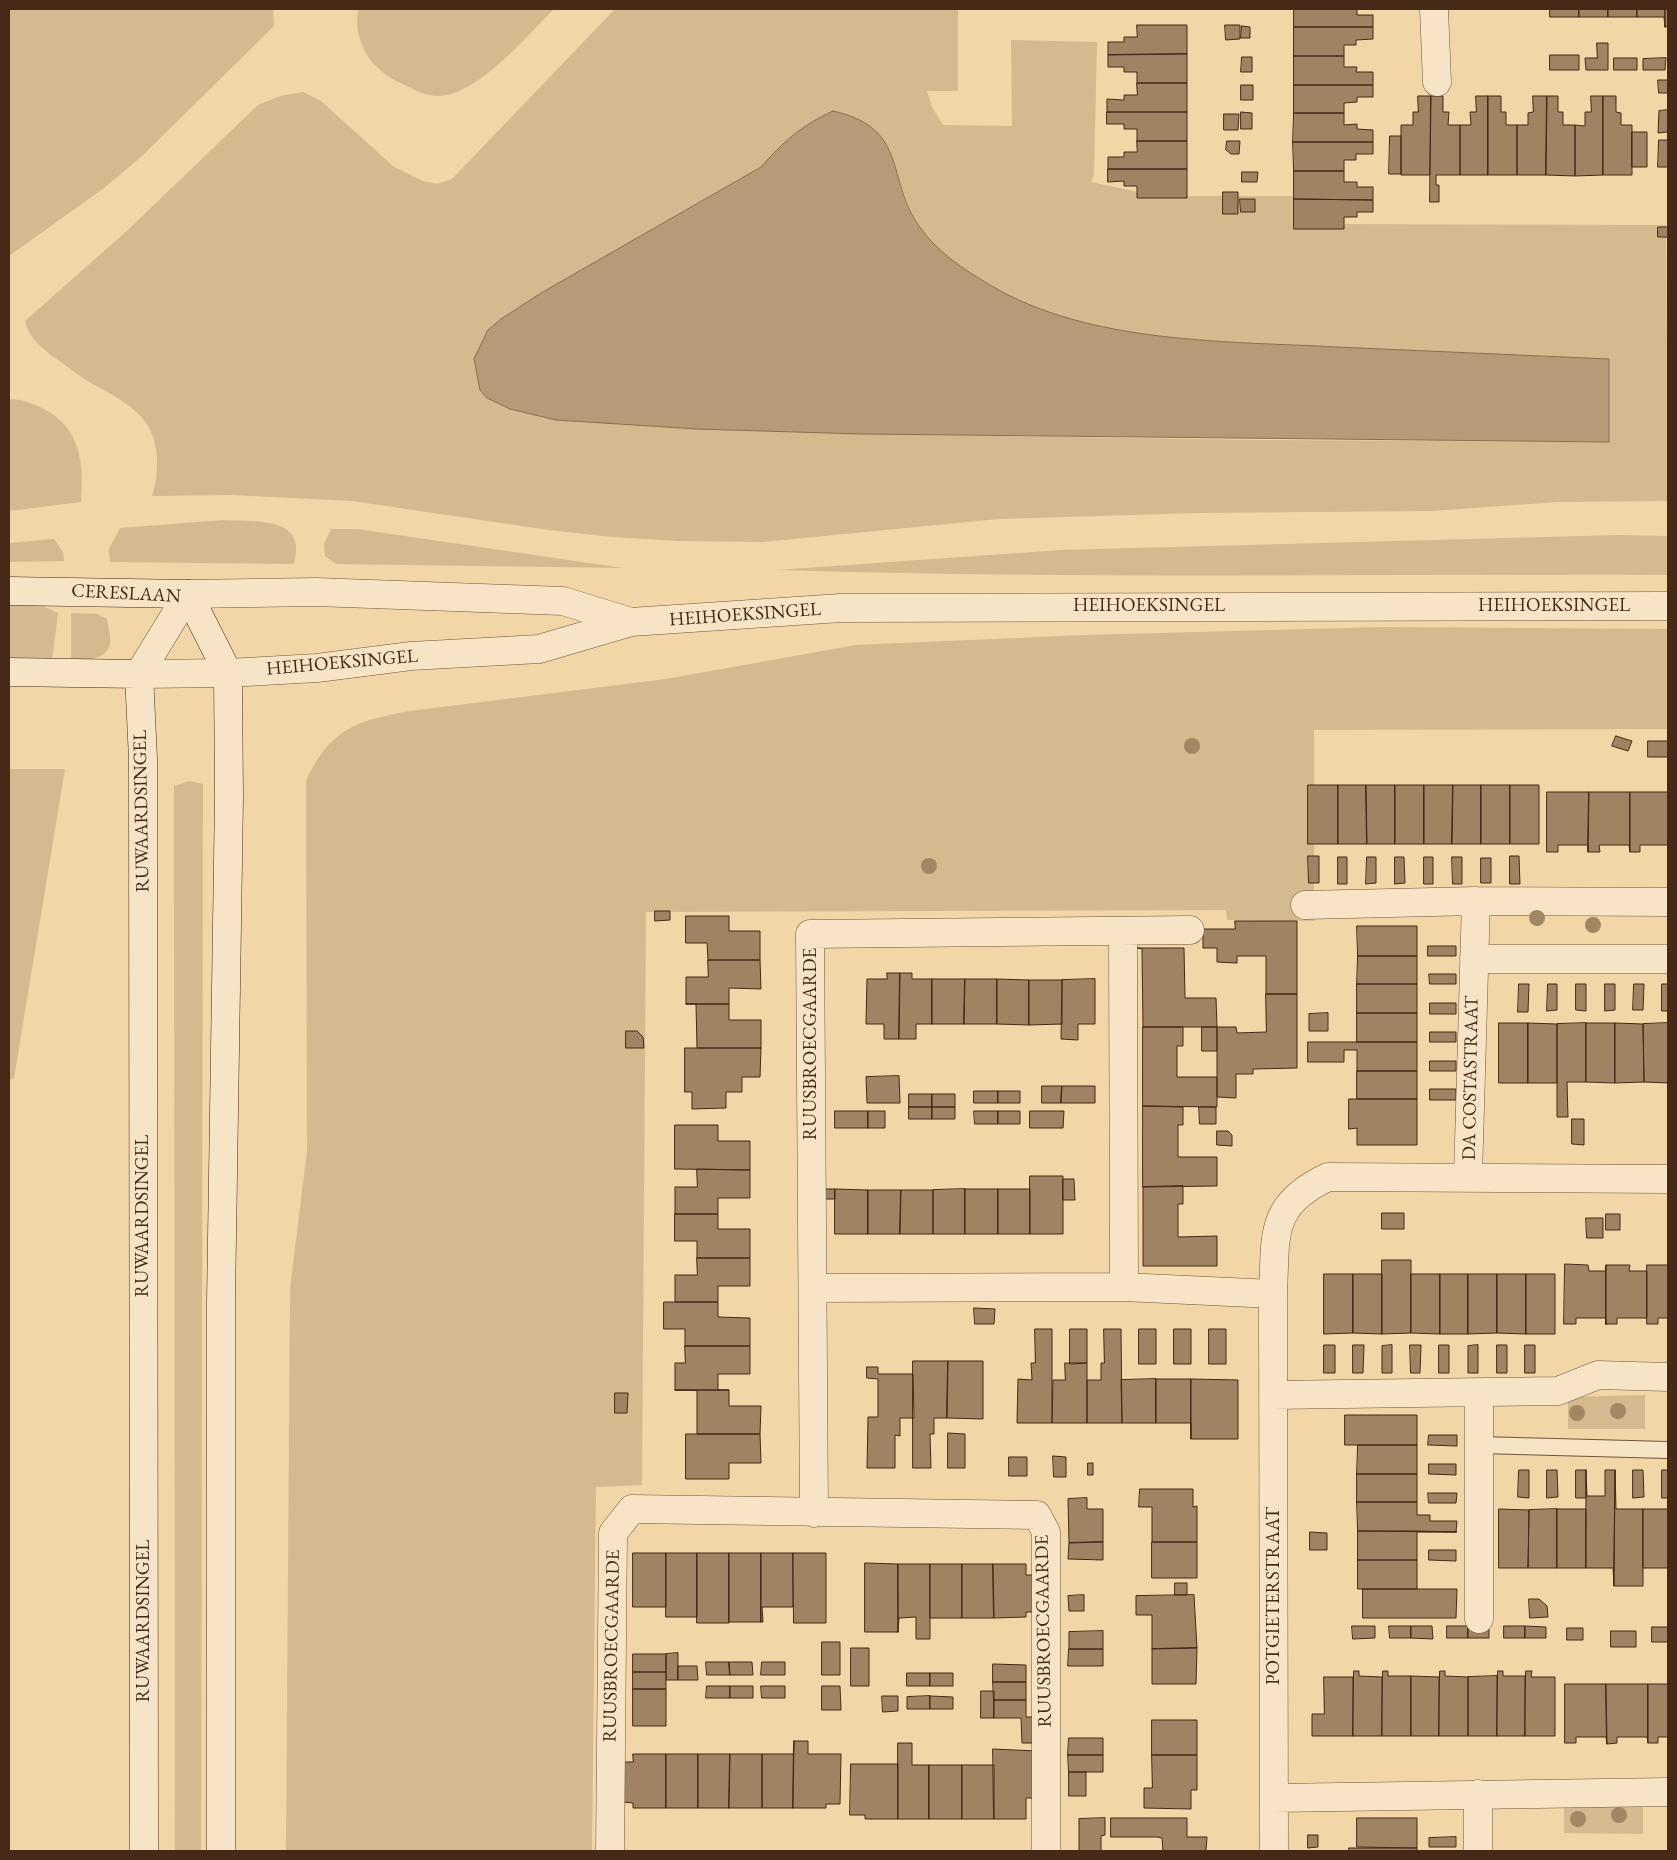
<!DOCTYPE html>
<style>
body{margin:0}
#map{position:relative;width:1677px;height:1860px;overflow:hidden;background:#f2d6a7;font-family:"EB Garamond",serif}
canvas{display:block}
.frame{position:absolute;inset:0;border:10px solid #462917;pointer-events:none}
</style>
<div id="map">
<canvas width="1677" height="1860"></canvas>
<div class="frame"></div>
</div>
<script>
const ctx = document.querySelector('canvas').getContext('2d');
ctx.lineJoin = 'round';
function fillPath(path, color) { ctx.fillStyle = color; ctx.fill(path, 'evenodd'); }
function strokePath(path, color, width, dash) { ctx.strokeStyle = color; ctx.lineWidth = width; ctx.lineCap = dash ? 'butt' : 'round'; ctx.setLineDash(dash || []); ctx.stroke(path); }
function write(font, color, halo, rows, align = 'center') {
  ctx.font = font + ' "EB Garamond",serif'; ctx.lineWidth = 4; ctx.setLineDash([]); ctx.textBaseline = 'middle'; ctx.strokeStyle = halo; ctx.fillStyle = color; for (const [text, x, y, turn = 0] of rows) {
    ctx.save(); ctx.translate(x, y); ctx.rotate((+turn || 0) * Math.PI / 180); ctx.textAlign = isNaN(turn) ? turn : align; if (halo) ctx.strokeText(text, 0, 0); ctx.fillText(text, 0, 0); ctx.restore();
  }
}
fillPath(new Path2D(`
 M9,9h264l1,17 -133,131 -37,31 -95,68z
 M359,9h195c-27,26 -78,89 -118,87 -11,-1 -20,-5 -29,-10 -12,-5 -23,-11 -32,-21 -13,-13 -22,-38 -16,-56z
 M615,9h343v82h-31l5,16 11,18 69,1 -1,-86 86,2 -3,133 -3,7 65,14h140l1,28 369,1 2,276 -111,1 -124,9 -236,2 -199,6 -235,23 -85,-1 -66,-4 -63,-7 -197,-29 -121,-6 -79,1c7,-21 8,-50 -4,-70 -14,-24 -46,-35 -68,-50 -9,-6 -18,-14 -28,-20 -12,-10 -24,-19 -27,-35l104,-92 129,-124 22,-9 23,-4 18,9 73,66 29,14 14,3 15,-5zM833,111c64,14 58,65 84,112 15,27 47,47 73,62 100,59 234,56 347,62 90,4 181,8 271,12l1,83 -347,-2 -401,-6 -164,-5 -141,-9 -46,-11 -22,-79 53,-37 220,-126z
 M9,399c12,0 22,4 33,9 39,19 42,55 39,94l-72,9z
 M224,520c32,2 84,-4 70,44l-184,-2 -1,-13 11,-21z
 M331,529h26l266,39 -287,-4 -11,-8 -1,-12z
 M1619,535l49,1v39c-297,-1 -594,4 -891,-5l284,-20z
 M54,539l9,13 1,9 -55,1v-19z
 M9,605h32l17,8 -6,48h-43z
 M71,613l26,1 10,5c1,7 4,17 3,24 -2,17 -27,18 -39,17z
 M1383,627l285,2v100l-354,1v191l-87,-1 -1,-10 -580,2 -4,573 -46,2 -4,364h-306l4,-562 17,-138 -1,-370c25,-53 50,-60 104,-70l256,-32 190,-34 229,-10z
 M9,769h56l-51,309 -5,2z
 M190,781l13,3 -2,1067h-26l-1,-1065z
 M1645,1395v34h-77v-32z
 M1564,1805h79v29l-79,-1z`), '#d5b98f');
const water = new Path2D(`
 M833,111c76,17 52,66 86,115 18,26 44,43 71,59 99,59 235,56 347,62 90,4 181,8 272,12v83l-748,-8 -164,-5 -141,-9 -46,-11 -23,-11 -7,-8 -6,-31 14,-29 13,-11 40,-26 220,-126c23,-26 40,-41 72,-56z`);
fillPath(water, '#b89b76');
strokePath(water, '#8a6d50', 1);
const building = new Path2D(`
 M1294,9h63v6h16v12h-79z
 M1550,9h29v8h-29z
 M1579,9h29v8h-29z
 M1608,9h29v8h-29z
 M1637,9h28v18l-1,-10h-27z
 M1665,9h3v18h-3z
 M1137,25h50v29l-79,1v-13h16v-5h13z
 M1225,25h15v14l-14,1z
 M1242,26l8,1v11h-9z
 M1294,27h79v12l-17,1v5h-12v11h-50z
 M1597,43h11v27h-22l-1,-12h12z
 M1187,54v29h-50v-11h-13v-5h-16v-12z
 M1550,55h29v15h-29z
 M1294,56h50v11h13l-1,5h17v13h-79z
 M1242,57h10v15h-11z
 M1614,58h23v12h-23z
 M1666,58l-1,12h-22v-11z
 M1658,80h10v13h-9z
 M1137,83h50v29h-80v-13l17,1v-5h13z
 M1241,85h12v15h-12z
 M1294,85h79v12h-16v5l-13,1v10h-50z
 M1418,96h13l-1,79h-29v-50h12v-13h5z
 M1431,96h12v16h6l-1,13h12v50h-24v10h3v17h-9z
 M1476,96h12v79h-28v-50h11l-1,-13h6z
 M1488,96h13v16h5v13h11v50h-29z
 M1533,96h14l-1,79h-29v-50h11v-12l5,-1z
 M1547,96h11v16h5v13h12v51l-29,-1z
 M1591,96h12v79l-28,1v-51l10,1v-14h6z
 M1603,96h13v16l5,1v12h11v50h-29z
 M1668,110v22l-10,1 1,-22z
 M1107,112h80v29h-50v-12h-13v-5h-17z
 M1241,112l11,1v16h-11z
 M1294,113h50v12l13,-1v5l16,1v12h-80z
 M1224,114h15l-1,16h-14z
 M1632,132h15v35h-15z
 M1390,136h11v38h-12z
 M1659,140h9v27h-10z
 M1137,141h50v28h-79v-12h16v-5h13z
 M1227,141h13l-1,13h-8l-5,-4z
 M1293,142h80v12h-17v6h-12v11h-50z
 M1108,169h79v29h-50v-12h-13v-5l-16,1z
 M1294,171h50v11h13v5h16v13l-79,-1z
 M1242,172h16l-1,10h-15z
 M1223,192h15v22h-15z
 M1240,199h15v13h-14z
 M1294,199l79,1v12h-16v5h-13v12h-50z
 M1658,227h10v10h-10z
 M1616,736l16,5 -4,10 -16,-5z
 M1648,741h20v16h-20z
 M1308,785h30v59h-30z
 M1338,785h28l1,59h-29z
 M1366,785h29v59h-28z
 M1395,785h29v59h-29z
 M1424,785h29l-1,59h-28z
 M1453,785h28v59h-29z
 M1481,785h29v59h-29z
 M1510,785h29v59h-29z
 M1547,792h42l-1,60v-7h-30v7h-11z
 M1589,792h41v60l-1,-7h-30l1,7h-12z
 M1630,792h38v53h-28v7h-10z
 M1308,856h11v27h-10z
 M1510,856h9l1,28h-10z
 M1338,857h9v27h-9z
 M1367,857h9v26l-10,1z
 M1395,857h9l1,26 -10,1z
 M1424,857h9v27h-9z
 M1452,857h10v27h-9z
 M1481,858h10v25h-10z
 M655,911h15v9l-15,1z
 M686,916h43v15h31v29h-52l-1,-17h-21z
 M1235,921h62v73h-31v-38h-29v7l-20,-1v-14h-14v-19h32z
 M1357,926h60v30h-59z
 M1428,946h28v10h-28z
 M1137,948h47l1,50h31l1,29h-74l-1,-78z
 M1358,956h59v28h-60z
 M708,960h52l1,29 -32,-1v16h-43v-27h22z
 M887,973h13l-1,66h-15v-15h-18l1,-45h20z
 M900,973h12v6h20v45h-16v15h-17z
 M1429,974h27v10h-26z
 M932,979h33l-1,45h-32z
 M965,979h32v45h-33z
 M997,979l32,1v45l-32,-1z
 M1095,979v45h-17v16l-17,-1 1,-59z
 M1029,980h33v44l-33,1z
 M1357,984h60v29h-60z
 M1519,984h10l-1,28h-10z
 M1548,984h9v26l-10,1z
 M1576,984h10v27l-10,-1z
 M1605,984h10v26l-10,1z
 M1634,984h10l-1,26h-10z
 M1662,984h6v27h-6z
 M1266,994h31v74l-44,1v5h-17v24l-19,-1v-70h19l1,6 29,-1z
 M1430,1003h26v11h-26z
 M686,1004h43v16h32v28h-64l-1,-44z
 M1328,1013v18h-19v-17z
 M1357,1013h60v29h-60z
 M1499,1023h29v60h-29z
 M1528,1023l29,1v59h-29z
 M1586,1023h29v60l-29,-1z
 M1586,1023v59h-19l1,35h-11v-93z
 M1615,1023l28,1 1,58 -29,1z
 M1668,1023v60l-24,-1 -1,-58z
 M1143,1027h40v19h-6v31h40v30l-74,-1z
 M1202,1027h15v24h-15z
 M626,1031h11l6,6 1,11h-18z
 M1430,1032h26v10h-26z
 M1308,1042h109v29h-60v-21h-13v12h-36z
 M685,1048h76l-1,29h-18v15h-16v16l-34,1v-17h-7z
 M1430,1061h26v10h-26z
 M1357,1071h60v28h-60z
 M899,1076l1,27h-33l-1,-26z
 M1042,1086h20l-1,17h-19z
 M1062,1086h33v17h-34z
 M1430,1089h26v11h-26z
 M974,1091h24v12h-24z
 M998,1091h22v12h-22z
 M909,1094h23v13h-23z
 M932,1094h23v13h-23z
 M1349,1099h68v46h-60v-17l-8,1z
 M1143,1106l40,1v18h-5v32h39v29l-74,1z
 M909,1107h23v12h-23z
 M932,1107h23v12h-23z
 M1199,1107h17v17h-16z
 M835,1111h33v17h-33z
 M868,1111h17v17h-17z
 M974,1111h24v13h-23z
 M998,1111h22v13h-22z
 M1030,1111h34l-1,17h-33z
 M1572,1119h12v26l-12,-1z
 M675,1125h43v16h32v29l-75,-1z
 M1217,1131h11l4,4v11l-15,-1z
 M697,1169l53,1v28h-32v16h-43v-27h22z
 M1030,1176h33v58h-33z
 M1063,1179h11l1,21h-12z
 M1183,1186v18h-5v33l39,-1v30h-74v-79z
 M825,1189h10v10h-10z
 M835,1189l33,1v44h-33z
 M965,1189h33v45h-33z
 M965,1189v45h-32v-44z
 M998,1189h32v45h-32z
 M868,1190h33l-1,44h-32z
 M901,1190h32v44h-33z
 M1382,1213h22v16h-22z
 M675,1214h43v15h32v29h-53v-17h-22z
 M1606,1214h14v16h-14z
 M1586,1218h17v20h-16z
 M697,1258h53v28h-32v16h-43v-27h22z
 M1382,1260h29v73l-29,1z
 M1565,1264l23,1 1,6h17v-6v60v-7h-30v6h-12z
 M1606,1265h24l-1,6h18v47h-30v6h-11z
 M1647,1265h21v53h-10v6h-11z
 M1324,1274h29v59l-29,1z
 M1353,1274h29v60l-29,-1z
 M1411,1274h29v60l-29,-1z
 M1440,1274h28v60h-28z
 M1468,1274h29v59l-29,1z
 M1497,1274h29v60l-29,-1z
 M1526,1274h29v60h-29z
 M664,1302h54v15l32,1v28h-65v-17h-21z
 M974,1308l21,1 -1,15h-19z
 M1035,1329h17v94h-35l1,-44 14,1 -1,-17h4z
 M1070,1329h17v34l-17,1z
 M1104,1329h17l1,94h-35v-43h14v-17h3z
 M1139,1329h17v35h-17z
 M1174,1329h17v35h-17z
 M1209,1329h17v35h-17z
 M1324,1345h11v28h-11z
 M1353,1345h11l-1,28h-10z
 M1392,1345v28h-10v-27z
 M1410,1345h11l-1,28h-9z
 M1439,1345h10v28h-10z
 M1478,1345v28h-10v-27z
 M1497,1345h10v28h-10z
 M1525,1345h10v28h-10z
 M685,1346h65v28h-32v16h11h-54v-27h10z
 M913,1361h35l-1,57h-13v16h-4l1,34h-18z
 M948,1361h35v58l-36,-1z
 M1065,1363h22v60h-35l1,-43h12z
 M867,1367h11v7h35l1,44h-14v18l-5,-1v33h-28l1,-51h10v-38l-11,-1z
 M1156,1379v44h-34l-1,-43z
 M1156,1379h35v60v-16h-35z
 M1191,1379l47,1v59h-47z
 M675,1390h54v16h32l-1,28h-63v-43z
 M615,1393h13l-1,20h-12z
 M1345,1415h72v30h-72z
 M948,1433l17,1v34h-17z
 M686,1434h74l1,29h-32v16h-43z
 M1429,1435h28v11l-29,-1z
 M1358,1445h59v29h-60z
 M1053,1456l13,1v20h-12z
 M1009,1457h18v19h-18z
 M1088,1463h5v12h-5z
 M1429,1464h27v11l-27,-1z
 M1519,1470h10v28l-11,-1z
 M1547,1470h10l1,27 -11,1z
 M1576,1470h10v28h-10z
 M1586,1470l1,26h18v-26h10l-1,116 -1,-18h-27z
 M1615,1470l1,39h27v77h-29z
 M1633,1470h10l1,27 -11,1z
 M1662,1470h6v28h-6z
 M1357,1474h60v28h-60z
 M1140,1489h53v18l4,-1v36h-45v-35h-13z
 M1428,1493h29l-1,10h-27z
 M1087,1498v11h16v33l-34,1 -1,-44z
 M1357,1502h60v13h13v6h27l-1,11 -98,-1z
 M1499,1509l30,1 -1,58h-29z
 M1557,1509h29v59h-29z
 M1557,1509v59h-29l1,-58z
 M1643,1509h25v59h-25z
 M1358,1531h59l40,1h-40v28h-59z
 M1310,1532l17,1v17h-17z
 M1103,1542v18l-35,-1 1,-16z
 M1152,1542h45v36h-45z
 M1429,1550h27v11l-27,-1z
 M633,1553h33v54h-33z
 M666,1553h31v64h-31z
 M697,1553h32v70h-32z
 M729,1553h32v69h-32z
 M761,1553h32v54h-31l1,15h-2z
 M793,1553h33v70h-32z
 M1358,1560h59v29h-59z
 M865,1563l33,1v68h-33z
 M898,1564h32v75h-14v-22l-17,1 -1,14z
 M930,1564h32v54h-32z
 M962,1564h31l1,54h-32z
 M993,1564h33v11h11v37h-11v5l-32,1z
 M1175,1583h12v12h-12z
 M1363,1589h94l-1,29h-93z
 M1084,1595v16h-15l-1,-15z
 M1194,1595l3,53 -45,1v-34h-16v-19z
 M1529,1599h10l8,7 1,11 -18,1z
 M1352,1626h23v12l-22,1z
 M1389,1626h22v12h-21z
 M1411,1626h21l1,13 -22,-1z
 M1447,1626h21v12h-21z
 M1468,1626h21v12h-21z
 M1504,1626h21v12h-21z
 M1525,1626l21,1v11h-21z
 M1652,1627h16v15h-16z
 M1567,1628h16v12h-16z
 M1103,1631v18h-34v-17z
 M1611,1631h25v16h-25z
 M822,1642h18v33h-18z
 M851,1648h18v38h-18z
 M1197,1648l-1,36h-44v-35z
 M1069,1649h34v17h-35z
 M678,1653v27h-12v-26z
 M633,1654h33v18h-33z
 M706,1662h23l1,13h-23z
 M729,1662h23l1,13h-23z
 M762,1662h23v13h-24z
 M993,1664l33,1v17h-33z
 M678,1666h19l1,14h-20z
 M1354,1671h5v5l23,1v59h-29z
 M1383,1671h5v5h23v60h-29z
 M1440,1671h5v5l23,1v59h-29z
 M1498,1671h5v5h22v60h-28z
 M1526,1671h6l-1,6h24v59h-30z
 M633,1672h33v17h-33z
 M907,1673h23v13h-23z
 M930,1673h23v13h-23z
 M1411,1676l28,1v59h-28z
 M1497,1676v60h-29v-59z
 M1324,1677h29v59h-41v-22h12z
 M993,1682h33v18h-32z
 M1565,1684h41l1,60 -1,-7h-30v6h-11z
 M1606,1684h42v59l-1,-6h-30v6l-10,1z
 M1648,1684h20v53h-10v6h-10z
 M707,1686h23v12h-24z
 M730,1686h23v12h-23z
 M761,1686h24v12h-23z
 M822,1686h18l1,24h-19z
 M633,1689h33v37h-33z
 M981,1691h13v27h-13z
 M882,1696h16v15l-15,1z
 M930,1696v13h-23v-12z
 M930,1696l23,1v12h-23z
 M994,1700h32v17h11v26h-15l-1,-25h-27z
 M1152,1720h45v35h-45z
 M1069,1738h34v17h-35z
 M794,1741l-1,67h-31v-54h31z
 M794,1741h14v13h33l-1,50h-14v4h-33z
 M898,1743h14v22h17v54h-31z
 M993,1749l44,2v47h-11v21h-32z
 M633,1754h33v54h-33v-5l-11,-1 2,-40h9z
 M666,1754h32v54h-32z
 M698,1754h32l-1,54h-31z
 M730,1754h32v54h-33z
 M1068,1755h35v17h-34z
 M1152,1755h45v35h-6v19l-47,-1v-20h8z
 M851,1764h47v55h-33v-4h-15z
 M929,1765h33v54h-33z
 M962,1765h32v54h-32z
 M1069,1772h17v24h-17z
 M1105,1818v17l-4,1v15h-22v-32z
 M1111,1818h76v19h20l-1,14h-43l-1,-13 -5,-1h-46z
 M1357,1818h60v30l-60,-1z
 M1308,1835h10v12l-10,1z
 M1456,1837v10h-27v-9z
 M1349,1848h68v3h-68z`);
fillPath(building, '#9f8362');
strokePath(building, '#462917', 1);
const service = new Path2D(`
 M1479,1445l189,5`);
const minor = new Path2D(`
 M1434,9l3,73
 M1305,905l171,-4 192,1
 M1123,931l1,356
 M1474,959h194
 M1468,1177l8,-276
 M813,1288l311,-1 149,7
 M1274,1395l284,-4 40,-16 70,2
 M814,1513l-4,-579 380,-4
 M1479,1619v-226
 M1274,1798l394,-6
 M610,1851l3,-318 19,-24 405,6 9,17v319
 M1274,1851l-1,-557c3,-58 -5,-89 55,-117l340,2
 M1478,1851v-57`);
const tertiary = new Path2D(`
 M139,674l89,-1 89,-5 94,-12 128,-7 92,-27 210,-14 827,-2
 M139,674l49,-80 128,-2 247,9 68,21`);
const secondary = new Path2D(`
 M9,591l179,3 40,79 1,125 -8,503v550
 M9,672l130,2 4,85 1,1092`);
strokePath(service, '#71543b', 18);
strokePath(minor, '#71543b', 29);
strokePath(tertiary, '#71543b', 29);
strokePath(secondary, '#462917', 29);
strokePath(service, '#f7e4c6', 16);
strokePath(minor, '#f7e4c6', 28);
strokePath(tertiary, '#f7e4c6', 28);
strokePath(secondary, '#f7e4c6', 28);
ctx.fillStyle = '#a38765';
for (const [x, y] of [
 [1192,746],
 [929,866],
 [1537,918],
 [1593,925],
 [1618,1411],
 [1577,1413],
 [1619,1815],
 [1578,1819]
]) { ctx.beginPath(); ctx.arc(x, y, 8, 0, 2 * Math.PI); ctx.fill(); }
write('19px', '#462917', '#f7e4c6', [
 ["CERESLAAN",126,594,3],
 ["HEIHOEKSINGEL",1149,606],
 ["HEIHOEKSINGEL",1554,606],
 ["HEIHOEKSINGEL",745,615,-4],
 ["HEIHOEKSINGEL",342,663,-5],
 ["RUWAARDSINGEL",142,811,-91],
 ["RUUSBROECGAARDE",811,1044,-90],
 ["DA COSTASTRAAT",1471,1078,-89],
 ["RUWAARDSINGEL",143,1216,-90],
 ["POTGIETERSTRAAT",1274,1596,-90],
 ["RUWAARDSINGEL",144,1621,-90],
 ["RUUSBROECGAARDE",1044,1631,-91],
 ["RUUSBROECGAARDE",612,1646,-89]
]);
</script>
